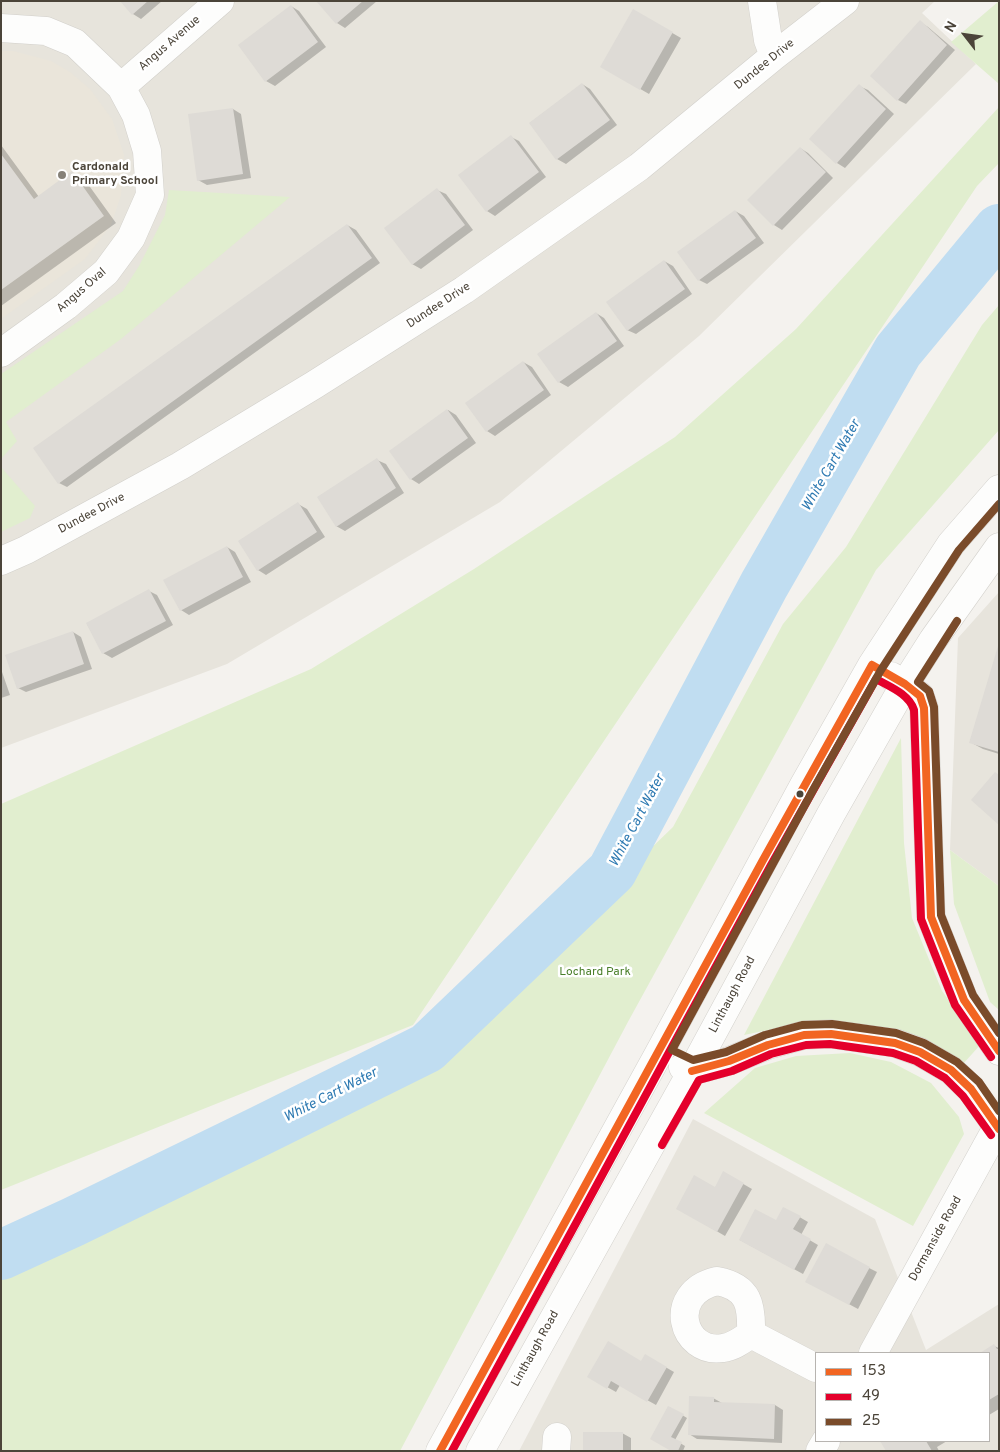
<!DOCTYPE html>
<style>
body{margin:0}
#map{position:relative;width:1000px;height:1452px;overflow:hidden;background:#f4f2ee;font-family:Overpass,sans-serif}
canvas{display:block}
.frame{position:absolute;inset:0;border:2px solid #4b4439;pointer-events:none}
.legend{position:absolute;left:815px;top:1352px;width:175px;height:90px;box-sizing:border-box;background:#fff;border:1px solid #b7b4b0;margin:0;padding:6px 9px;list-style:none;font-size:15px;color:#4b4439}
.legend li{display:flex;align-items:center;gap:10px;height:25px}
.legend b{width:25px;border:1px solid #b7b4b0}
.north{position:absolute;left:940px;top:10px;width:50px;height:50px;-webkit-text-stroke:4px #fff;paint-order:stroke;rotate:300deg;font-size:14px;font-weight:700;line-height:20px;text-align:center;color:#4b4439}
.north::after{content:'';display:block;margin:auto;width:18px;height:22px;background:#4b4439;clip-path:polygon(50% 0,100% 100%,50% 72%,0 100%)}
</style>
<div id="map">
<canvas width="1000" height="1452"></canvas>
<div class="frame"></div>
<ul class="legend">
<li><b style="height:6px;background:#f26522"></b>153</li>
<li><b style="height:6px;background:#e4002b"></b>49</li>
<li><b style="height:6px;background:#7a4b2a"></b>25</li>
</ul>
<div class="north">N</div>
</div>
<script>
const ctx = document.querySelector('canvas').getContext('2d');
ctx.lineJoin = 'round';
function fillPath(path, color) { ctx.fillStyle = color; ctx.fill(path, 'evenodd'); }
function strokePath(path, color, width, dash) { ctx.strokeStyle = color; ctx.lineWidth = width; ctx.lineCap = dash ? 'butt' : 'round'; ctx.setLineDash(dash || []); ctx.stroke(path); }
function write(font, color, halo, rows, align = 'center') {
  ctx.font = font + ' Overpass,sans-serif'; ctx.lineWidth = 5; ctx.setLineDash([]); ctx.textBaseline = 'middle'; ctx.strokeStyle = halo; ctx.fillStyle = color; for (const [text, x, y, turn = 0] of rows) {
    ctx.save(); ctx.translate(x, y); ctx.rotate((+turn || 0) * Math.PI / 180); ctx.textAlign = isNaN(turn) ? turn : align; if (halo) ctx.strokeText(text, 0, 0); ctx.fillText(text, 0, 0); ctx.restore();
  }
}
fillPath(new Path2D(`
 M1,1h934l-13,12 54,51 -277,272 -199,166 -273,162 -226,84z
 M999,592v294l-49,-36 8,-212z
 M693,1119l182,100 51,131 73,-46v147h-480zM816,1353h173v88h-173z`), '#e7e4dc');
fillPath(new Path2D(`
 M1,51h12l38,10 19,11 20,17 22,30 12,36 -3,40 -10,30 -26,34 -84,60z`), '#eae5da');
fillPath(new Path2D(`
 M999,1v83l-48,-42z
 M999,107v56l-22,23 -564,839 -412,165v-386l310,-135 163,-100 201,-132 121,-108z
 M169,190l121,7 -169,142 -115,83 11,19 -16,18v-85l122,-83 16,-25 26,-51z
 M999,305v125l-123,140 -247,450 -229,431h-399v-183l440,-217 232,-224 110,-203 63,-77 136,-222z
 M1,467l34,39 -5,12 -29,14z
 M901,738l3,105 8,75 30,73 39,53 -18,20 -60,-28 -34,-11 -72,-1 -53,11z
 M950,850l49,36v124l-9,-8 -36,-98z
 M850,1053l41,9 40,21 28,34 5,17 -51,92 -209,-113 51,-45 41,-12z`), '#e1eecf');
fillPath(new Path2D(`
 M122,1h40l-21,18 -8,-5z
 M318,1h59l-32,27 -8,-5z
 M291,6l8,5 27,36 -51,39 -9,-5z
 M634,11l47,27 -32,56 -47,-27z
 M920,22l8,5 27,23 -49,54 -8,-4z
 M582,84l8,5 27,36 -51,39 -9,-5 -27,-36z
 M859,86l9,4 26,24 -49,54 -8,-5z
 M233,109l8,5 10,64 -44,7 -9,-5z
 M511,137l8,4 27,36 -51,39 -8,-5z
 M1,145l38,52 33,-24 13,7 31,43 -115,83z
 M800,148l8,5 25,25 -51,52 -8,-5z
 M437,190l9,4 27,36 -52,39 -9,-5z
 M735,211l9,5 20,27 -57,41 -8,-4z
 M347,225l9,5 24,33 -313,224 -8,-4z
 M664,261l9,5 19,28 -56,40 -9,-4z
 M596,313l8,5 20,28 -56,41 -9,-5 -20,-28z
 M523,362l9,5 19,28 -56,41 -8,-5z
 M448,410l8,5 20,28 -57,41 -8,-5z
 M377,460l9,4 18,29 -59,38 -9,-5z
 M298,504l9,5 18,28 -59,38 -8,-5z
 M227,547l8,5 16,30 -62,33 -8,-5z
 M149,591l8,4 16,30 -61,33 -9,-5 -16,-29z
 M73,632l8,5 11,32 -66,23 -8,-4z
 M999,650v104l-16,-5 -13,-7z
 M1,669l9,26 -9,3z
 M724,1173l28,16 -27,47 -48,-28 38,-20z
 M784,1208l24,14 -7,13 17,10 -15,29 -63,-34 36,-18z
 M869,1268l8,4 -19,37 -43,-23z
 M994,1346l5,2v61l-10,6v-62h-7z
 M646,1356l28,16 -18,33 -36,-20 -4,7 -27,-15 53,-14z
 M713,1398l9,5 53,2 8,5 -1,33 -85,-4 -8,-5z
 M669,1407l18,11 -12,22 10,6 -2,5h-9l-22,-12z
 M622,1433l9,5v13h-47z
 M881,1441h66l-10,6 2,4h-51z`), '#0003');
strokePath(new Path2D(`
 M1,1255l72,-33 189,-92 165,-82 185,-177 152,-286 134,-234 101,-122`), '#c0ddf1', 50);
fillPath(new Path2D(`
 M120,1h28l-16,14z
 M316,1h47l-27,23z
 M291,5l27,37 -53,40 -27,-37z
 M633,9l40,23 -33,58 -40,-23z
 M920,20l27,25 -50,56 -27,-25z
 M582,83l28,37 -54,40 -27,-37z
 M859,84l27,25 -50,55 -27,-25z
 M233,108l10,66 -46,7 -9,-67z
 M511,135l28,37 -53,40 -28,-37z
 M800,147l26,25 -53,54 -26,-26z
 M1,154l33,45 38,-28 32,45 -103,74z
 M437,188l28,37 -53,40 -28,-37z
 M735,210l21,28 -58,43 -21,-29z
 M347,224l25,34 -314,226 -25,-36z
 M664,260l21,29 -58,42 -21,-29z
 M596,312l21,29 -59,42 -21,-29z
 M523,361l21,29 -58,42 -21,-29z
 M447,409l21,29 -58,42 -21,-29z
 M377,458l19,30 -60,39 -19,-30z
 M298,502l19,30 -60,39 -19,-30z
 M227,546l16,31 -63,34 -17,-31z
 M149,589l17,32 -64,33 -16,-31z
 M73,631l11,33 -67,25 -12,-34z
 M998,646h1v106l-30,-9z
 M995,772l4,3v50l-28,-25z
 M723,1171l21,12 -27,49 -41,-23 18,-34 21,12z
 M783,1207l18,9 -8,13 18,10 -17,31 -55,-30 16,-31 21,11z
 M826,1243l44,24 -21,38 -44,-23z
 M608,1341l33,20 4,-7 22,13 -20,35 -36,-21 -4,8 -20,-12z
 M994,1344l3,5h2v45l-10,6v-47h-9z
 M689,1396l25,1v5l61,2 -1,35 -86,-4z
 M668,1406l16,8 -13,23 11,5 -4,9h-7l-21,-12z
 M583,1432h40v19h-40z
 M880,1441h46l6,10h-46z`), '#dedbd6');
const minor = new Path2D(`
 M762,1l6,39 6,16
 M1,28l45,3 29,12 46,44 15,28 11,36 3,44 -19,43 -25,34 -40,34 -65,47
 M121,87l99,-86
 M1,561l25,-11 154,-84 134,-81 150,-95 175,-123 135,-111 71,-55
 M891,676l29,20 4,12 7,209 33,83 35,51
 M683,1067l9,4 37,-10 39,-16 36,-10 27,-1 64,9 25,9 31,18 20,19 28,40
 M717,1281c32,6 35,24 34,53 -9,6 -18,13 -28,14 -41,7 -58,-55 -6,-67z
 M751,1334l65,34
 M873,1353l126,-229
 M440,1451l218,-396 146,-270 68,-120 79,-121 48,-55
 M480,1451l212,-380 139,-257 74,-130 28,-44 66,-93
 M556,1451l1,-14
 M820,1451l6,-10`);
strokePath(minor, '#d2d0cb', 29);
strokePath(minor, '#fdfdfc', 28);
strokePath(new Path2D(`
 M872,665l33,19 15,12 4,12 7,209 33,83 35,51
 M692,1071l37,-10 39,-16 36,-10 27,-1 64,9 25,9 31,18 20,19 28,40
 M440,1451l323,-591 109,-195`), '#f26522', 8);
strokePath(new Path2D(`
 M662,1145l37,-65 33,-9 39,-17 35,-9 24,-1 63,9 23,8 29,17 18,18 28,39
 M452,1451l319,-586 105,-186c14,8 33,15 38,31l7,209 34,86 36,52`), '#e4002b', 8);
strokePath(new Path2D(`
 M999,504l-40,46 -78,120 -68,120 -141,260 21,10 33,-8 39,-17 37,-10 30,-1 64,9 28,10 33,19 22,20 20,29
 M957,621l-39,61 11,9 5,16 7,208 32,80 26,38`), '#7a4b2a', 8);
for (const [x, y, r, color] of [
 [62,175,5,"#868178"],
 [800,794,4.5,"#4b4439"]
]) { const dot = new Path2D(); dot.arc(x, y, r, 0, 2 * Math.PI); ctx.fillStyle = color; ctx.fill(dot); strokePath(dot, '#fff', 2); }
write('12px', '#4b4439', '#fff', [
 ["Angus Avenue",170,44,-41],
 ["Dundee Drive",765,65,-39],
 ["Angus Oval",82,291,-41],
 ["Dundee Drive",439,306,-33],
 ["Dundee Drive",92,514,-28],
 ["Linthaugh Road",733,995,-62],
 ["Dormanside Road",936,1239,-61],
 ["Linthaugh Road",536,1349,-61]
]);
write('bold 12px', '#4b4439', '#fff', [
 ["Cardonald",72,168],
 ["Primary School",72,182]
], 'left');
write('12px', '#4a7f2a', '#fff', [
 ["Lochard Park",595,973]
]);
write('italic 14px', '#2e7ab2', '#fff', [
 ["White Cart Water",832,466,-60],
 ["White Cart Water",638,821,-62],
 ["White Cart Water",331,1096,-27]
]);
</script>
